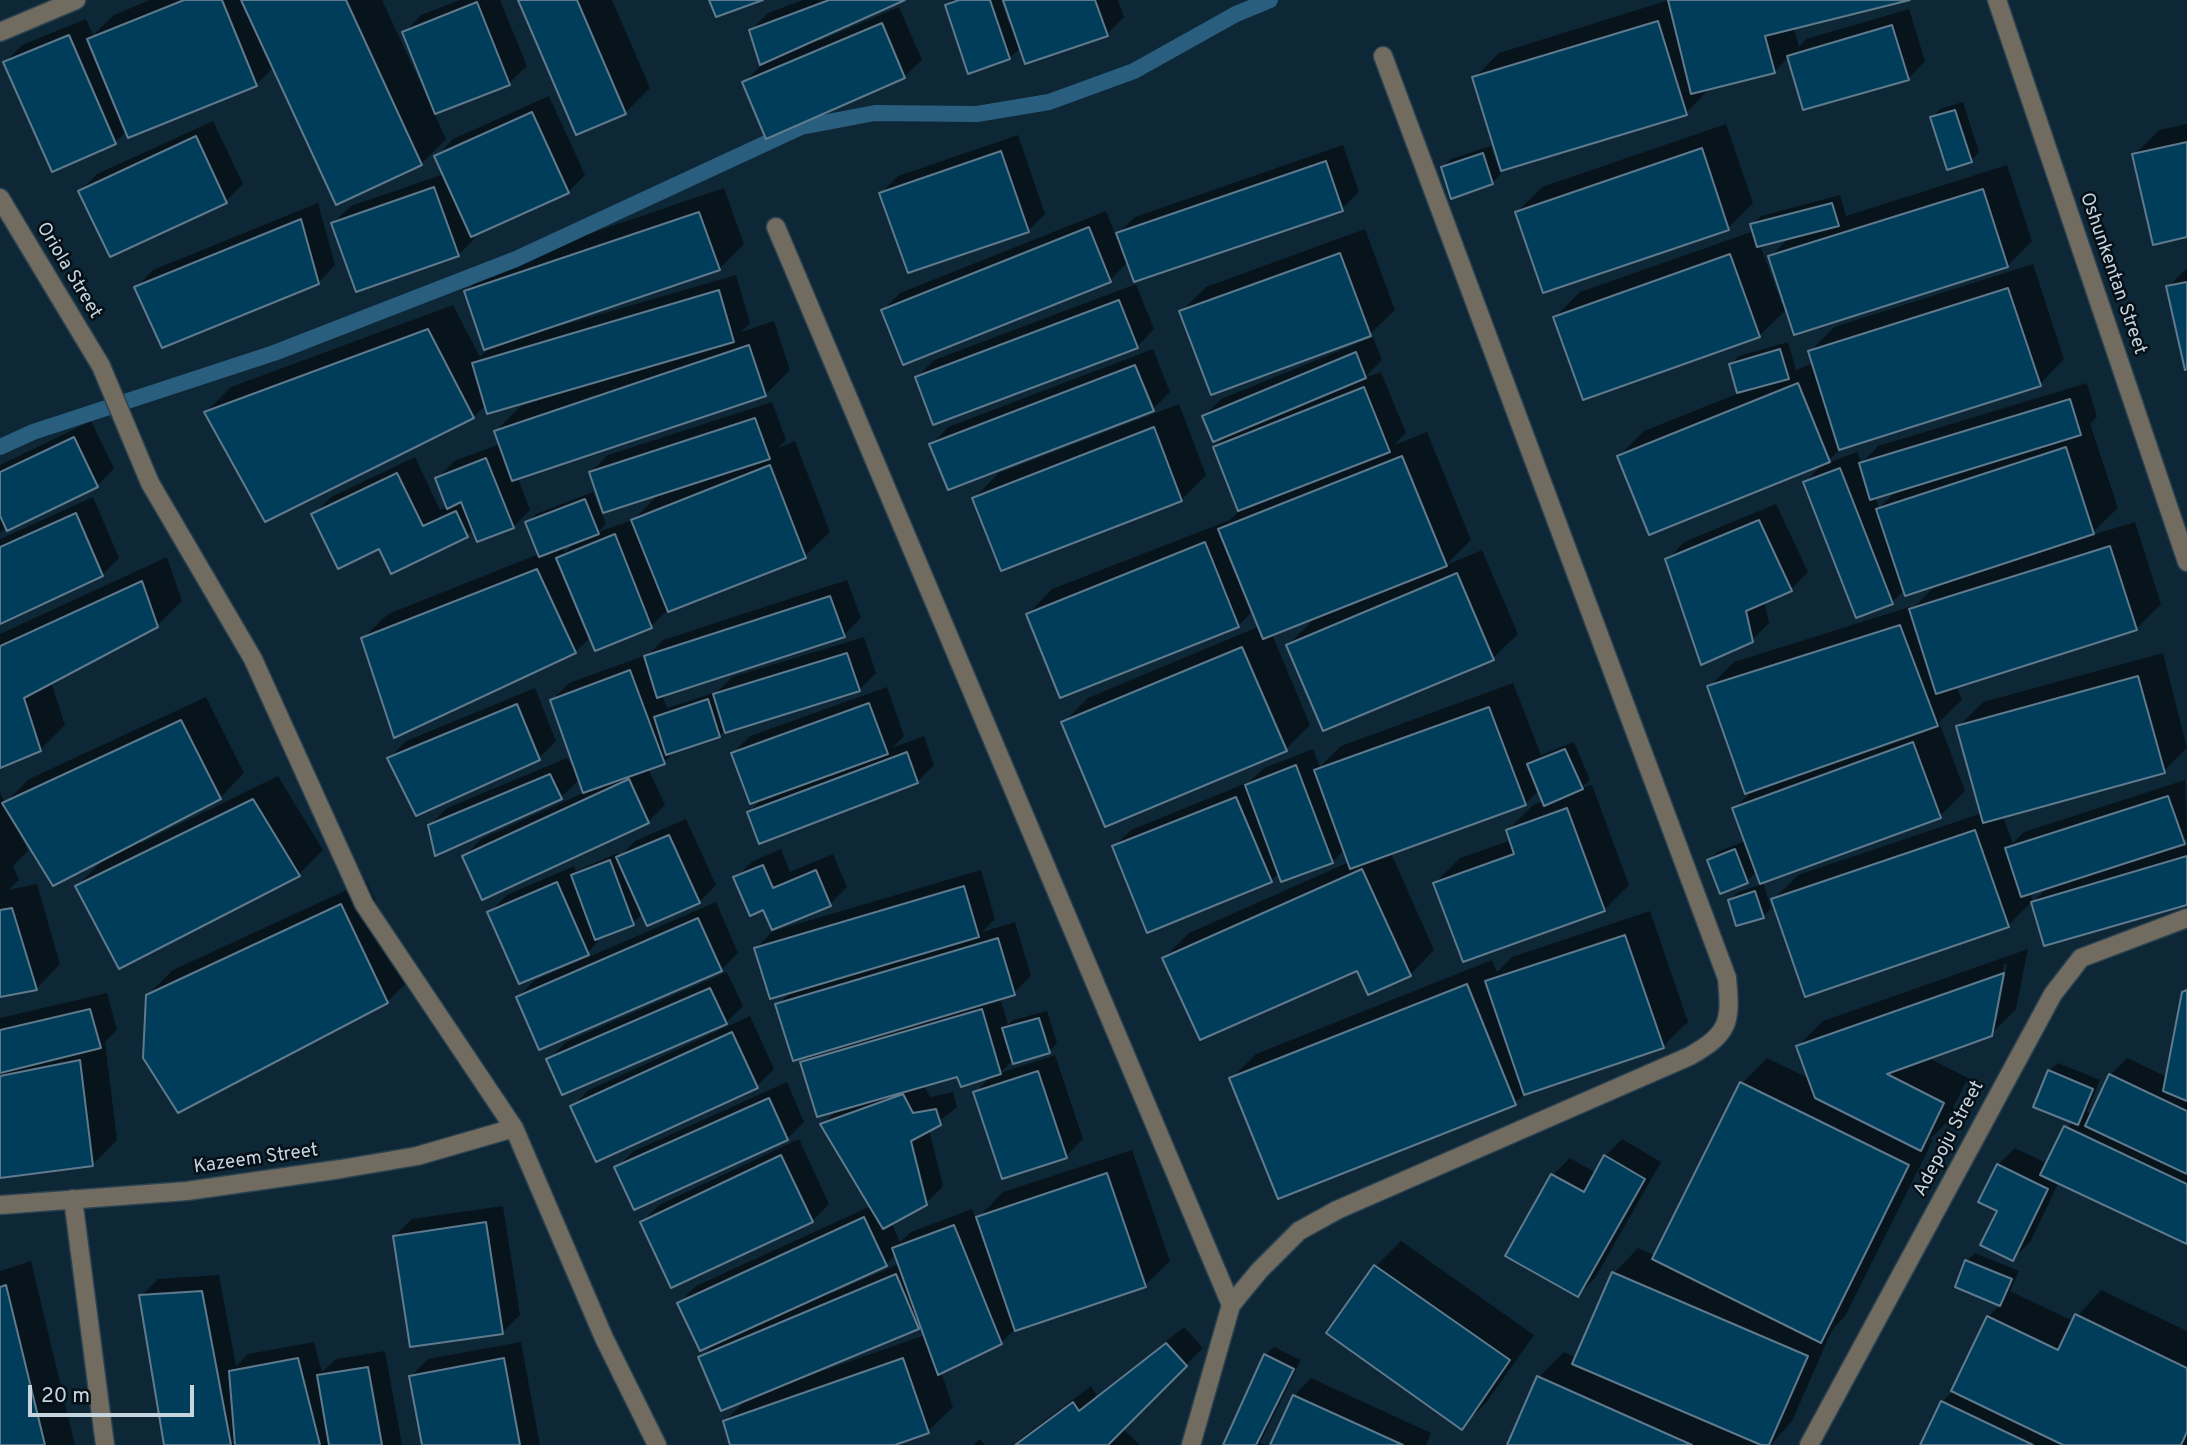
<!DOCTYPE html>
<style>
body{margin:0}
#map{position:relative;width:2187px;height:1445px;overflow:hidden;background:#0e2736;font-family:Overpass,sans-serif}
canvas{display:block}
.scale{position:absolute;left:28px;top:1385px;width:166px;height:32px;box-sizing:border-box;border:4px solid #c6d4de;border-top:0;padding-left:9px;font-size:21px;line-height:24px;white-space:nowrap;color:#c6d4de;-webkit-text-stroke:5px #050f16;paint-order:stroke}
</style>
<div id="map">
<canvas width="2187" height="1445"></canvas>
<div class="scale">20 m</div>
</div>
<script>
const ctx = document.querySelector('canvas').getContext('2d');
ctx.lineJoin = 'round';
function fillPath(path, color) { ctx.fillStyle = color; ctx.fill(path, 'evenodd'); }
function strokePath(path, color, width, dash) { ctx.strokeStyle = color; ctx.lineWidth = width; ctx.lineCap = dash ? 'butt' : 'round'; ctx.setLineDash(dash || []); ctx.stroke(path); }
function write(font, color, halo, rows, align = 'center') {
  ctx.font = font + ' Overpass,sans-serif'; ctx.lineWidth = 5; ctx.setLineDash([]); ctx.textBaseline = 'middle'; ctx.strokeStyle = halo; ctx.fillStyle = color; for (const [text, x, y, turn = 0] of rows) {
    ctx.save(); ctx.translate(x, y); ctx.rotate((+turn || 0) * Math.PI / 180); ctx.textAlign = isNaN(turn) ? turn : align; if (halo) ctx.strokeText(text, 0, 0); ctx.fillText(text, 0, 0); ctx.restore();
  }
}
fillPath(new Path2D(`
 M150,0h232l45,97 2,-1 -25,-63 17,-18 39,-15h40l27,66 -18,17 -75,30 12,26 -25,25 -147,-97 -18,18 -127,51 -2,-5 -12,11 -110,-80 17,-17 64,-26 7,16 21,-20z
 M519,0h93l38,88 -25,25z
 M803,0h98l-83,38 1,3 80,-34 23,53 -18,17 -160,5 18,-17 -11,-35 17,-17z
 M952,0h49l8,24 3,-1 -7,-23h113l6,17 -17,17 -86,13 -11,11 -63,-53z
 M1669,0h234l-109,28 5,19 7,-8 103,-30 16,52 -17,18 -119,-22 -15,15 -63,15 -25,26 -187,56 2,5 -9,9 -49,-16 8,-8 40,-13 7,21 3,-1 -27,-88 25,-25z
 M549,96l36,79 -17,17 -94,42 1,4 -17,17 -125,-32 18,-17 93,-32 -8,-17 17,-18z
 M1963,102l16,50 -8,9 -39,-43 8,-9z
 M213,121l30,63 -17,17 -115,54 -31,-64 17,-17z
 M1726,124l27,79 -25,25 -184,62 -27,-78 25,-25z
 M2187,124v111l-53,-80 25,-25z
 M1018,135l27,79 -17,17 -147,-38 17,-17z
 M1343,145l16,47 -17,17 -214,53 -18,18 -206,83 -21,-53 17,-17 206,-82 10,25 19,-19z
 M2007,165l25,76 -25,25 -220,43 -28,27 -204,-19 25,-25 174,-61 -2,-6 9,-9 79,-21 6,21zM1790,237l-20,20 15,46 -3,1 -22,-59z
 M724,188l20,56 -25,25 -164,55 1,3 180,-52 14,48 -9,9 33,-11 16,49 -25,25 -247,83 12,32 -17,17 -39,1 -7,7 -87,12 -66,-33 17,-17 84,-40 25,53 8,-3 -11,-28 17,-18 46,-17 -4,-13 25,-25 18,-6 -1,-3 -52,8 -13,12 -267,-5 25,-25 222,-82 27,52 11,-11 -25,-55 25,-24z
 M318,203l17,62 -17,18 -182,5 17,-18z
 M1365,229l30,81 -25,24 -189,-22 25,-25z
 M2033,264l31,95 -24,25 -198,63 -17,17 32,-12 5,11 16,-17 209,-63 10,34 -7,7 28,84 -29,28 46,-14 26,82 -25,25 -180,57 6,14 -23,22 26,69 -25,25 -177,66 8,26 -8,9 -33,-17 8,-8 24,-8 -5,-13 -10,10 -38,-20 8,-9 29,-11 -12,-32 20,-20 -45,-102 25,-25 182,-57 21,-21 -32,6 -13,12 -87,-120 21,-21 -207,-5 25,-25 95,-38 -8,-29 8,-8 49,-14 8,28 17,-7 -3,-11 24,-25zM1897,490l-18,18 -4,-12z
 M2187,268v100l-19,-81z
 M1136,284l18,45 -17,18 -220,30 17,-17z
 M1373,337l9,23 -18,18 17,-6 25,61 -12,12 33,-13 44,108 -25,25 36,-15 36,84 -25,24 -205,-13 29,-29 -45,18 38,91 -25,25 -222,-27 25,-25 172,-72 -7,-15 -15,15 -210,-12 24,-25 178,-69 10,-10 -25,-63 13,-13 -24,-18 17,-17z
 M1153,349l17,43 -17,17 -222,36 17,-18z
 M772,402l14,38 -8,8 17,-7 35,91 -25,24 -137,54 -17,16 -60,11 -16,15 -212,-14 25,-24 151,-60 -12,-31 9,-9 57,-22 13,32 -8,8 35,-12 28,-28 -70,-20 17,-17zM576,541l-11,11 -3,-6z
 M1179,404l27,71 -25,25 -207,-2 25,-25z
 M91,421l23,47 -17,18 -90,40 -7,7v-68z
 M93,497l26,61 -17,17 -102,47v-83z
 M1776,504l32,68 -17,18 -27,11 5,22 -17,17 -85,-80 17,-18z
 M167,557l15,44 -25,25 -106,56 14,43 -25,25 -40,16v-132z
 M847,580l14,38 -17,17 -182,59 5,14 50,-16 15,-15 132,-40 12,36 -17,17 -133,39 -7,7 -43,14 -12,12 -16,6 17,37 -17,17 -184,35 17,-18 104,-47 -5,-13 -19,18 -125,56 -7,-27 18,-18 120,-50 12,17 -27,-75 17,-17 80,-29 14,-14z
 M2163,653l24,95 -23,23 -161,45 10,27 11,-11 161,-52 2,59 -17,8 1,3 16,-5v58l-142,40 -13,-42 -24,25 -235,-26 25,-25 184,-62 -24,-86 25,-25zM2050,885l-17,17 -3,-10z
 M1513,683l28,72 33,-13 16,38 -9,8 11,-3 37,100 -25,25 -169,-27 25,-25 52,-18 -4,-10 25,-25 11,-4 -5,-11 -14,14 -134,49 43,97 -24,25 -52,-6 -194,-11 25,-25 160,-71 -4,-13 -13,13 -52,10 -9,9 -157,-34 17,-17 118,-48 15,-14 49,-19 7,18 21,-21z
 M887,687l17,49 -12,12 32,-12 10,29 -17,17 -168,30 14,-14 -30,-45 17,-17z
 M535,688l21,53 -17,17h-150l17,-17z
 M206,697l38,76 -24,25 -81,42 2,3 137,-67 45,74 -24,24 -222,12 28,-28 -85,-29 -2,1 10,21 -15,15 6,14 -11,10 29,-6 23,80 -24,25 -36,6v-203l5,11 24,-24z
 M686,819l30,66 -17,17 -56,11 -10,10 -29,11 -19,22 -95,-44 17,-17 67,-29 2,5 42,-18 1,4 16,-16z
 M781,849l9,23 43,-18 14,33 -17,17 -95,-26 18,-17z
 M981,870l14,49 -13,13 33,-10 16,54 -17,17 -14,4 8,28 5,-5 34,-9 10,32 -8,9 -35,7 -14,14 55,-18 28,84 -17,17 -91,-63 17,-18h-34l-34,10 6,12 23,-5 4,15 -28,22 14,57 -17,17 -35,19 9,20 11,-10 61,-23 4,11 27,-28 129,-42 38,111 -25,24 -129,43 -15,15 -60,29 12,35 -25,24 -38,14h-158l-7,-24 24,-24 -49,-39 15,-15 -36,-40 17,-17 175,-80 -49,-81 15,-15 -35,-48 9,-8 -34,-49 15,-14 -36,-43 17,-17zM896,1254l3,10 -67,29 -1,-3 55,-25zM921,1324l4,11 -117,41 -1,-3z
 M366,881l46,96 -25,25 -239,-7 25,-25z
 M716,902l22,51 -17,17 -203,27 17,-17z
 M1650,911l38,111 -25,24 -138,47 -10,10 -284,-24 25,-25 236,-94 5,12 15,-15z
 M2028,949l-12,60 -25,25 -64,23 41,21 -23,46 -15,15 3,1 -88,176 -13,14 -40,91 -21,24h-262l30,-68 25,-25 13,6 37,-85 24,-25 18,8 86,-173 25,-25 43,21 -12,-33 25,-25zM2004,964h3l-10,56h-4z
 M727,972l16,34 -17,17 -177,36 17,-17z
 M2187,990v252l-128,-60 -29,60 -17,17 -14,-48 -1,-46 17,-17 33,16 24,-43 -23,-50 9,-8 42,17 -13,32 5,2 18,-39 17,-17 40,19z
 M107,993l10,37 -12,12 12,98 -25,25 -92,12v-159z
 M750,1016l24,53 -17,17 -185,21 17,-17z
 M787,1082l17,40 -17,17 -171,29 18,-17z
 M799,1139l30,65 -17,17 -170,1 17,-17z
 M1622,1139l39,23 -66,116 -17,17 -70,-40 45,-80 17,-17 26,15 9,-17z
 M503,1206l17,109 -17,17 -108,-96 17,-17z
 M1401,1241l133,94 -48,68 -25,24 -132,-94 47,-67z
 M1975,1253l44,18 -9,20 63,30 28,-31 86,41v114h-265l20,-43 12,-12 34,-73 13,-13 -44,-18 10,-25z
 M31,1261l44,184h-75v-174z
 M219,1275l17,91 12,-12 66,-12 8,30 14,-13 49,-8 17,94h-236l-25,-149 17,-17z
 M1184,1327l19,21 -81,80 18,17h-128l79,-59 6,10z
 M521,1342l19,103h-116l-13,-69 17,-17z
 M1274,1347l27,13 -41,83 5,2 -42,-2 42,-88z
 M1311,1378l120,55 -5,12h-154l22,-49z
 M980,1439l5,6h-12z`), '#0007');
strokePath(new Path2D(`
 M0,447l33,-15 241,-79 242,-94 285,-132 74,-14 102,1 72,-12 85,-31 102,-57 34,-14`), '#2a5e7f', 16);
const building = new Path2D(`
 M184,0h38l35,86 -129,52 -41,-99z
 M241,0h105l76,165 -86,40z
 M518,0h59l49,114 -50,21z
 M709,0h54l-47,17z
 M829,0h76l-145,65 -11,-35z
 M959,0h31l20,59 -42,15 -23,-69z
 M1003,0h92l13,36 -83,28z
 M1668,0h242l-145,36 10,37 -84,21z
 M477,2l33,83 -75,29 -33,-82z
 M1658,21l29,94 -186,56 -29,-94z
 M882,23l23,55 -139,61 -24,-57z
 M1892,25l17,55 -106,30 -16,-54z
 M69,35l47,109 -64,28 -49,-110z
 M1955,110l17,52 -25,8 -17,-53z
 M532,112l37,81 -98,44 -37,-81z
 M196,136l31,67 -117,54 -32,-66z
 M2187,142v95l-34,8 -21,-91z
 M1702,148l27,82 -186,63 -28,-81z
 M1001,151l28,81 -121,41 -29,-80z
 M1483,153l10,31 -42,15 -10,-32z
 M1326,161l17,50 -209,71 -18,-49z
 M434,187l25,69 -103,36 -25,-69z
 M1983,189l25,78 -214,68 -26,-79z
 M1832,203l7,23 -82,21 -7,-23z
 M699,212l21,58 -236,80 -20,-59z
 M301,219l18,65 -157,64 -28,-61z
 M1089,227l22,55 -208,83 -22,-55z
 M1340,253l31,83 -160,59 -32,-84z
 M1730,254l30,83 -177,63 -30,-83z
 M2187,282v87l-2,1 -19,-84z
 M2008,288l33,98 -202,64 -31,-99z
 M719,290l15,52 -247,72 -15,-51z
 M1119,300l19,48 -205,77 -18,-48z
 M428,329l46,89 -209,104 -61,-110z
 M749,345l17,51 -254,85 -18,-50z
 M1780,349l9,30 -52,14 -8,-29z
 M1356,352l10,26 -153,64 -11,-26z
 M1135,365l19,46 -206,79 -19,-46z
 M1798,383l32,79 -181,73 -32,-79z
 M1364,387l26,65 -152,59 -25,-64z
 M2070,399l11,36 -211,65 -11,-37z
 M755,418l15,41 -167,54 -14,-41z
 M1154,427l28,74 -181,70 -29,-73z
 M74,437l24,50 -91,44 -7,-15v-44z
 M2066,447l28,87 -189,62 -29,-87z
 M1402,456l45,110 -184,73 -45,-110z
 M486,458l28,70 -37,14 -16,-40 -14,7 -12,-31z
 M770,465l36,93 -138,54 -37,-92z
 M1840,468l53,136 -37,14 -53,-136z
 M397,473l26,53 33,-15 12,26 -77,37 -12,-25 -41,20 -27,-55z
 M585,499l14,35 -60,23 -14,-35z
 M76,513l27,63 -103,48v-77z
 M1759,520l33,71 -46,20 7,31 -52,23 -36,-106z
 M615,534l37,94 -57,23 -39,-93z
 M1205,542l34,85 -179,71 -34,-84z
 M2110,546l27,84 -201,64 -27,-85z
 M537,569l39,84 -182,85 -33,-100z
 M1457,573l37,87 -171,71 -37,-86z
 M142,581l16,46 -134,71 17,53 -41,17v-122z
 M830,596l15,41 -188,61 -13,-42z
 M1900,625l38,101 -193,68 -38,-108z
 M1242,647l45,104 -182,76 -44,-105z
 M847,653l13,38 -135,42 -12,-39z
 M630,670l35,94 -82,29 -33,-93z
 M2138,676l27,97 -182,50 -27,-97z
 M708,699l12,38 -54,18 -12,-38z
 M869,703l19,51 -138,50 -19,-51z
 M517,704l23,56 -124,56 -29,-58z
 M1489,707l37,98 -176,64 -36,-99z
 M181,720l40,79 -168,87 -51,-83z
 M1913,742l28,76 -181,66 -28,-76z
 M1565,749l18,40 -39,17 -17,-42z
 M907,752l11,31 -159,61 -12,-32z
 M1296,765l37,98 -52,19 -36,-97z
 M550,774l12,25 -127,57 -7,-31z
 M629,779l20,44 -167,77 -20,-44z
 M2168,796l17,48 -164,53 -16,-49z
 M1236,797l36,85 -125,51 -35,-87z
 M253,799l47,77 -181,93 -44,-83z
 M1567,808l38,103 -142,51 -30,-79 81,-29 -8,-24z
 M1975,830l34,97 -204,70 -34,-98z
 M669,835l31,68 -53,23 -31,-69z
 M1735,849l13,34 -28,11 -13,-34z
 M2187,856v49l-143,41 -13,-44z
 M610,860l24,65 -39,15 -24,-65z
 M763,865l10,23 43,-18 15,36 -59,24 -9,-20 -13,6 -17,-39z
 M1362,869l49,107 -43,19 -11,-24 -157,69 -38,-82z
 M557,882l32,73 -70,29 -32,-72z
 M964,886l15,51 -209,62 -16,-51z
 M1755,891l9,27 -28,8 -8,-26z
 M341,904l47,99 -210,110 -35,-55 3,-63z
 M12,908l25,82 -37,7v-87z
 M698,918l24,53 -183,79 -23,-53z
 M1625,935l39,113 -140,47 -39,-114z
 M998,938l17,57 -222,66 -18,-57z
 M2004,973l-12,63 -105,38 57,29 -23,48 -106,-53 -19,-52z
 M1467,984l49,121 -238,94 -49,-121z
 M710,988l17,36 -165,71 -16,-36z
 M2187,990v111l-24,-10 19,-99z
 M90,1009l11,39 -101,25v-43z
 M982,1009l19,65 -40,13 -4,-10 -140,40 -17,-55z
 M1039,1018l11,35 -37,11 -11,-36z
 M732,1032l26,56 -162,74 -26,-56z
 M80,1060l13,106 -93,12v-102z
 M2048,1070l45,19 -15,36 -45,-18z
 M1038,1071l29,87 -65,21 -29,-87z
 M2109,1074l78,37v63l-102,-48z
 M1740,1082l169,83 -88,178 -169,-84z
 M903,1094l10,19 23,-4 5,16 -30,16 16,64 -44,24 -63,-105z
 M769,1098l19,42 -154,70 -20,-43z
 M2064,1126l123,58v60l-147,-69z
 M781,1155l32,67 -142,66 -31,-66z
 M1604,1155l41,24 -67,118 -73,-41 46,-82 33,18z
 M1997,1164l51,25 -35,72 -33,-16 17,-34 -19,-9z
 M1107,1173l39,114 -131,44 -39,-114z
 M864,1217l23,49 -187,85 -23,-48z
 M486,1222l17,112 -93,13 -17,-111z
 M954,1225l48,119 -64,31 -46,-127z
 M1965,1260l47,19 -12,27 -45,-19z
 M1374,1265l136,95 -48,70 -136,-97z
 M1612,1272l196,84 -39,89h-8l-189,-81z
 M896,1274l23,55 -198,82 -23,-54z
 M6,1285l39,160h-45v-158z
 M202,1291l29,154h-67l-25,-150z
 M2075,1314l112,54v64l-6,13h-118l-112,-54 36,-75 71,34z
 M1166,1343l21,23 -79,79h-93l58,-43 6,9z
 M1264,1354l30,15 -38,76h-33z
 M298,1358l22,87h-85l-6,-74z
 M504,1358l16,87h-98l-13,-69z
 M903,1358l26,75 -34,12h-165l-7,-24z
 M368,1367l14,78h-53l-12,-70z
 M1537,1376l155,69h-185z
 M1293,1395l110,50h-133z
 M1941,1401l92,44h-113z`);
fillPath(building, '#003d5b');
strokePath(building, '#607a8d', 2);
const minor = new Path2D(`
 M1997,0l190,562
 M0,32l76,-32
 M0,198l101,168 49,117 103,176 111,245 150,224 90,210 53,107
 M776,227l455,1078
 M73,1199l32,246
 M0,1205l187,-14 154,-22 76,-13 97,-28
 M1191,1445l40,-140 28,-34 40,-40 38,-21 353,-154c40,-23 41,-34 37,-78l-344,-922
 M1809,1445l244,-451 28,-36 106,-40`);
strokePath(minor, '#2b4351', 21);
strokePath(minor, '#716b60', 18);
write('19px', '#c6d4de', '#050f16', [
 ["Oriola Street",68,271,59],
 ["Oshunkentan Street",2112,274,71],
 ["Adepoju Street",1950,1139,-62],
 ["Kazeem Street",256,1160,-8]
]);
</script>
